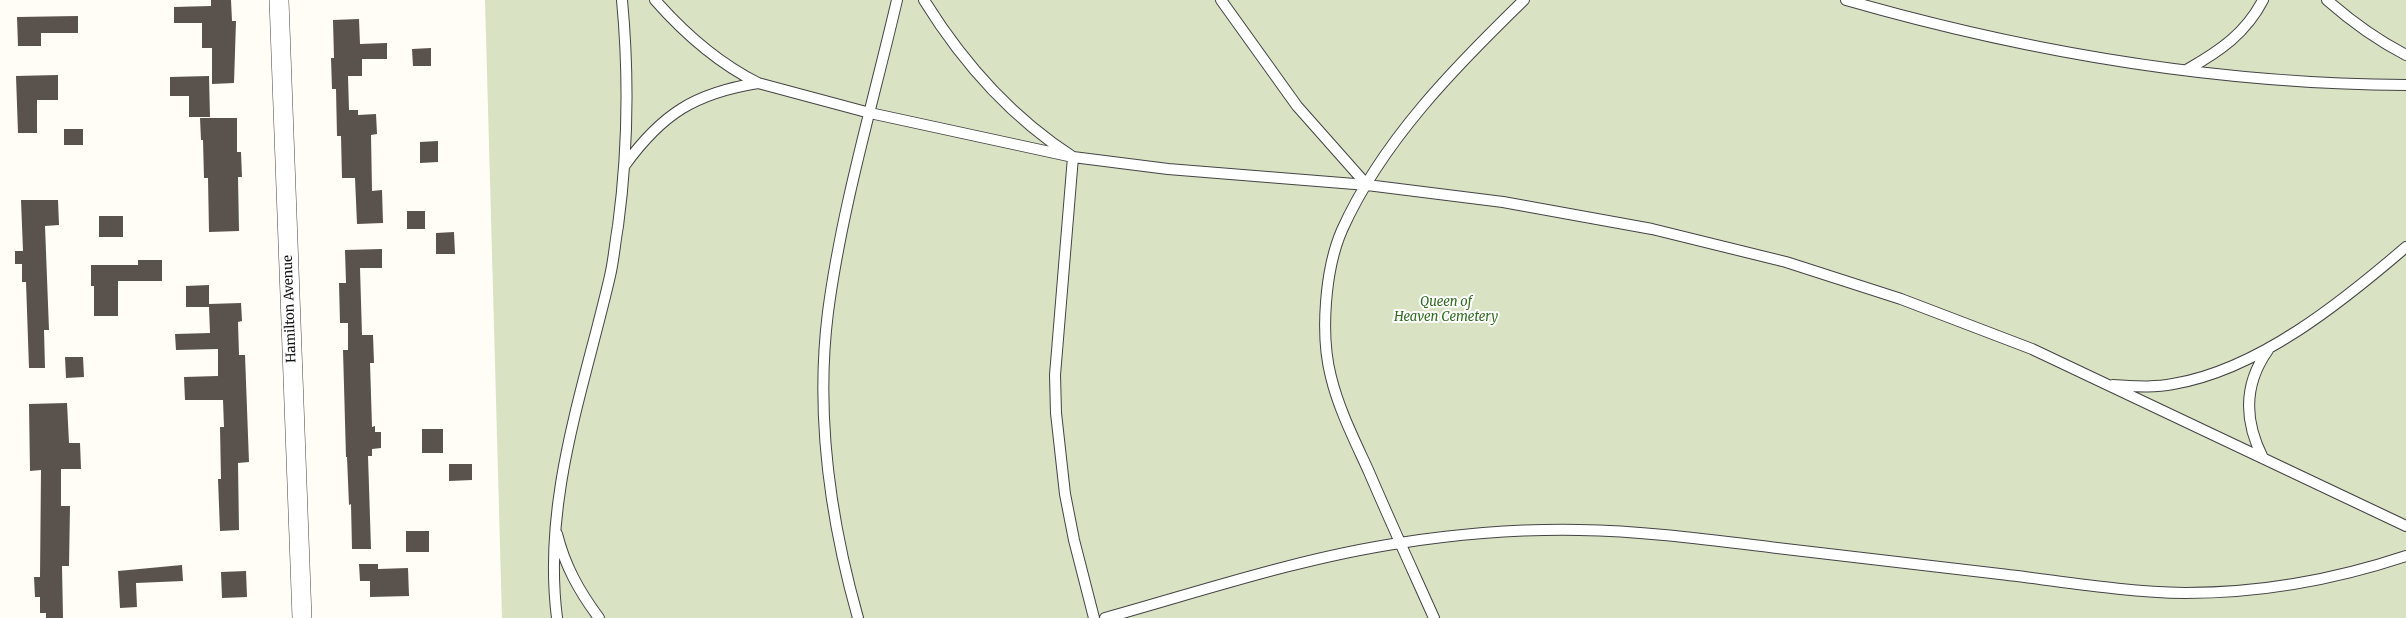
<!DOCTYPE html>
<style>
body{margin:0}
canvas{display:block;background:#fffdf5}
</style>
<canvas width="2406" height="618"></canvas>
<script>
const ctx = document.querySelector('canvas').getContext('2d');
ctx.lineJoin = 'round';
function fillPath(path, color) { ctx.fillStyle = color; ctx.fill(path, 'evenodd'); }
function strokePath(path, color, width, dash) { ctx.strokeStyle = color; ctx.lineWidth = width; ctx.lineCap = dash ? 'butt' : 'round'; ctx.setLineDash(dash || []); ctx.stroke(path); }
function write(font, color, halo, rows, align = 'center') {
  ctx.font = font + ' Merriweather,serif'; ctx.lineWidth = 4; ctx.setLineDash([]); ctx.textBaseline = 'middle'; ctx.strokeStyle = halo; ctx.fillStyle = color; for (const [text, x, y, turn = 0] of rows) {
    ctx.save(); ctx.translate(x, y); ctx.rotate((+turn || 0) * Math.PI / 180); ctx.textAlign = isNaN(turn) ? turn : align; if (halo) ctx.strokeText(text, 0, 0); ctx.fillText(text, 0, 0); ctx.restore();
  }
}
fillPath(new Path2D(`
 M485,0h1921v618h-1904z`), '#d9e3c4');
fillPath(new Path2D(`
 M211,0h20l1,21h4l-2,62 -22,1v-36h-10v-25h-28v-16l37,-1z
 M78,16v17h-37v13h-23l-1,-29z
 M359,19l1,25 27,-1v16h-25v17h-14l1,34h9v5l18,-1 1,20 -6,1 1,56 10,-1 1,33 -26,1 -2,-46h-13l-1,-42h-4l-1,-47h-4l-1,-31h3l-1,-38z
 M431,48v18h-18l-1,-17z
 M58,75v25h-21v33h-19l-2,-57z
 M209,76l1,41h-21v-21h-19v-19z
 M200,118h37v34h4l1,25h-4l1,54 -30,1 -1,-54h-4l-1,-38h-2z
 M64,129h19v16h-19z
 M438,141v21l-18,1v-21z
 M21,200h37l1,25 -14,1 4,104h-5l1,38h-16l-3,-86h-4v-18h-7v-13h8z
 M407,211h18v18h-18z
 M99,216h24v21h-24z
 M454,232l1,22h-19v-21z
 M382,249v19h-22l2,67h11l1,28h-4l2,64 3,-1v6h6v16l-9,1v7h-4l3,93h-19l-1,-45 -2,1 -2,-48h-1l-3,-107h5v-27h-8l-1,-40h7l-1,-33z
 M138,260h24v21h-44v35h-24v-30h-3v-21h47z
 M209,285v19l32,-1 1,18 -4,1 1,33h6l4,107 -11,1 1,67 -19,1 -2,-52h3l-1,-52h4l-1,-27h-38l-1,-23 34,-1v-27l-42,1 -1,-16 35,-1 -1,-26h-23v-21z
 M65,357h18l1,20 -18,1z
 M67,403l2,40h11l1,26h-20v37h9l-1,60h-7l1,52h-17v-5h-6v-16h-5l-1,-20h6l1,-107 -11,1 -1,-67z
 M422,429h21v24h-21z
 M449,464h23v16l-23,1z
 M406,531h23v21h-23z
 M359,564h19v5l30,-1 1,28 -39,1v-16h-10z
 M182,565l1,16 -47,2 1,24 -17,1 -2,-37z
 M246,571l1,26 -25,1 -1,-26z`), '#5a524d');
const lane = new Path2D(`
 M655,0c29,33 63,63 103,83l112,30 203,44 95,12 199,16 136,17 149,27 134,33 115,37 131,50 374,177
 M924,0c39,63 87,117 149,157l-18,218 1,38 9,81 9,46 20,78
 M1221,0l76,106 70,79
 M1846,0c181,52 372,84 560,85
 M2327,0c25,22 50,40 79,55
 M2188,69c32,-18 58,-36 75,-69
 M625,165c37,-51 70,-72 133,-82
 M2113,385c20,1 40,3 60,-1 85,-14 169,-82 233,-137
 M2263,458c-19,-37 -20,-73 5,-108
 M557,534c8,32 22,57 42,84
 M557,618c-15,-118 27,-229 53,-342 4,-17 5,-34 8,-50 10,-75 11,-151 4,-226
 M858,618c-28,-99 -43,-203 -30,-306 14,-105 45,-209 69,-312
 M1105,618c97,-27 195,-60 295,-75 58,-9 120,-14 179,-13 66,1 132,10 198,18 74,9 149,17 223,26 61,7 123,18 185,19 76,0 149,-13 221,-37
 M1434,618c-22,-49 -44,-97 -65,-146 -14,-31 -30,-62 -38,-95 -11,-42 -6,-108 11,-147 40,-89 113,-163 182,-230`);
const street = new Path2D(`
 M279,0l23,618`);
strokePath(lane, '#444', 12);
strokePath(street, '#444', 20);
strokePath(lane, '#fff', 10);
strokePath(street, '#fff', 19);
write('italic 13px', '#2f6b1f', '#fff', [
 ["Queen of",1446,302],
 ["Heaven Cemetery",1446,317]
]);
write('13px', '#111', '#fff', [
 ["Hamilton Avenue",290,309,-92]
]);
</script>
